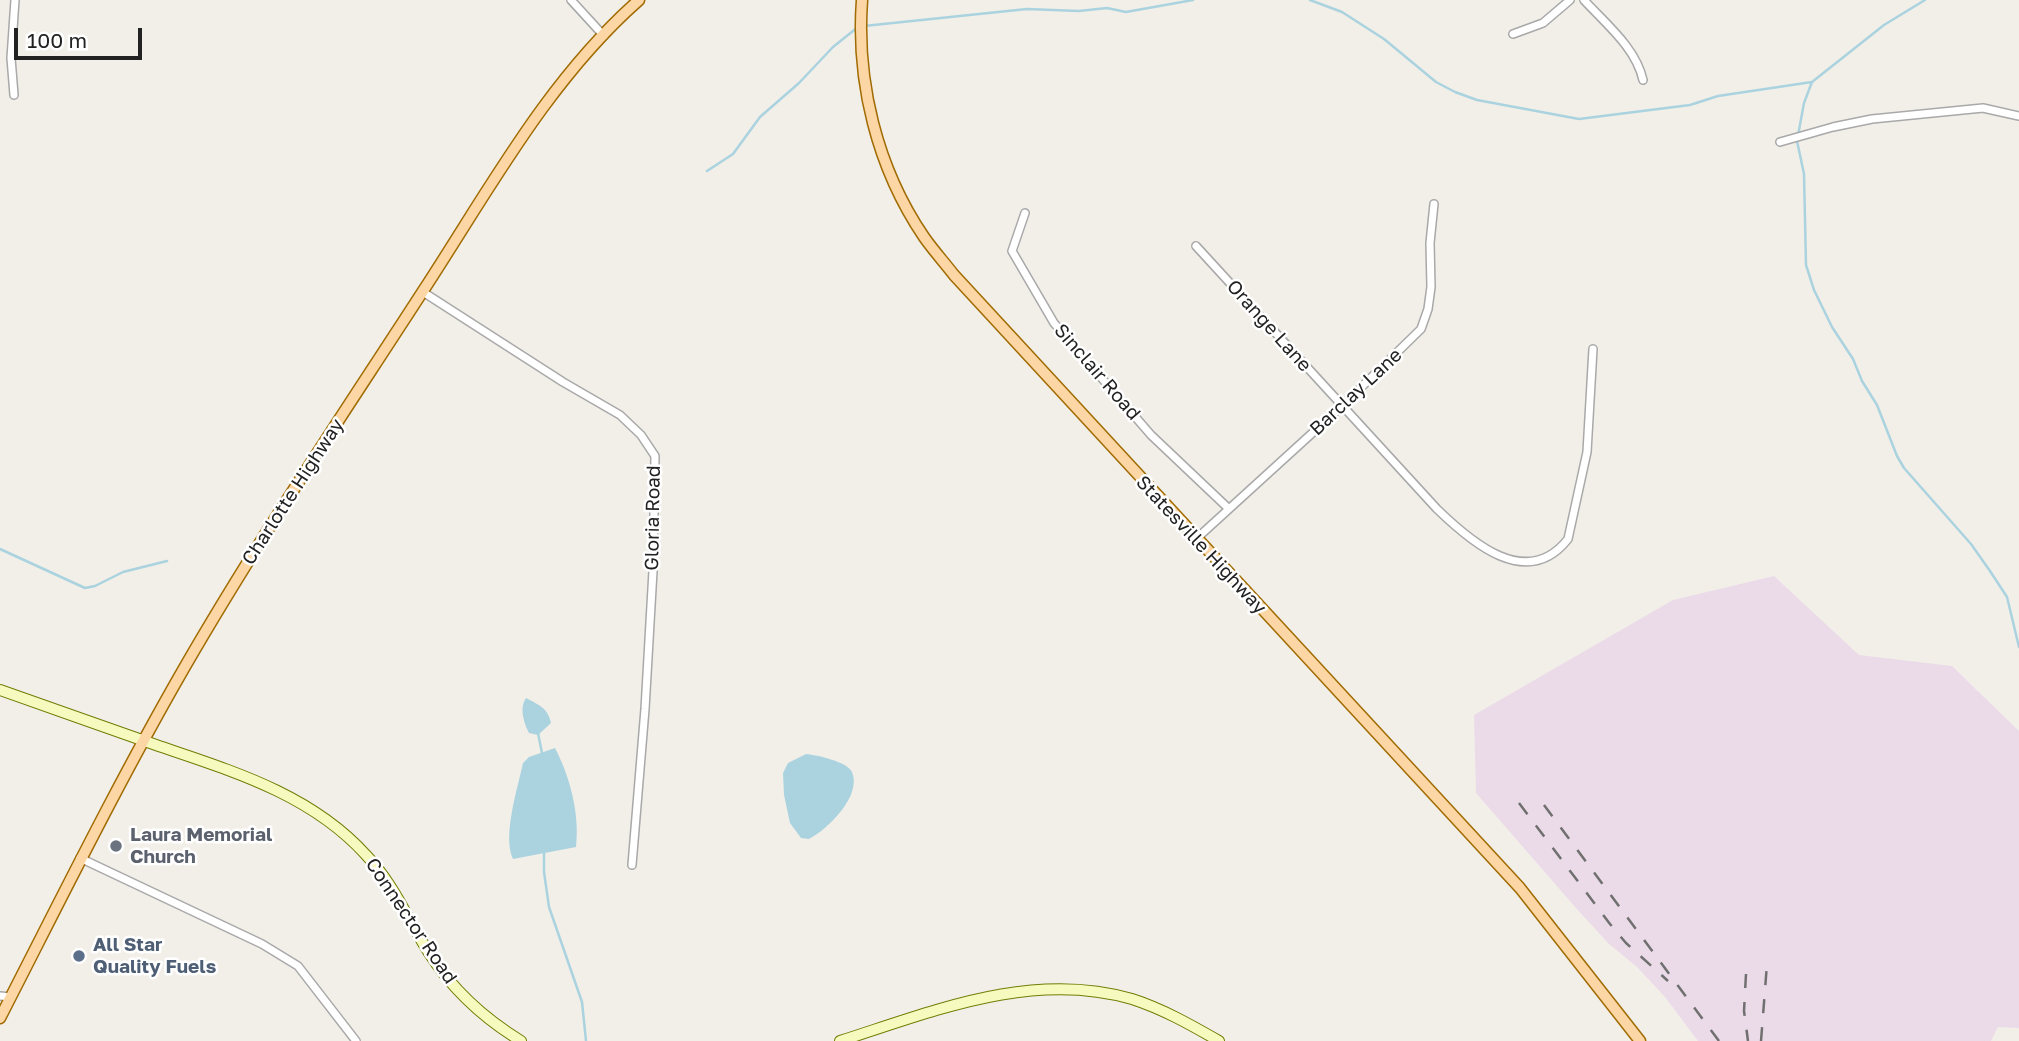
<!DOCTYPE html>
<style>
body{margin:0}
#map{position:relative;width:2019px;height:1041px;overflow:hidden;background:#f2efe9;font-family:"Golos Text",sans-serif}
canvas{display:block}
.scale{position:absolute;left:14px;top:28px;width:128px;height:32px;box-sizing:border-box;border:4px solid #222;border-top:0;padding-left:9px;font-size:21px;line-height:24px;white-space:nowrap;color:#222;-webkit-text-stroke:5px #fff;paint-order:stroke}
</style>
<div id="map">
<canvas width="2019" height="1041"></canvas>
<div class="scale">100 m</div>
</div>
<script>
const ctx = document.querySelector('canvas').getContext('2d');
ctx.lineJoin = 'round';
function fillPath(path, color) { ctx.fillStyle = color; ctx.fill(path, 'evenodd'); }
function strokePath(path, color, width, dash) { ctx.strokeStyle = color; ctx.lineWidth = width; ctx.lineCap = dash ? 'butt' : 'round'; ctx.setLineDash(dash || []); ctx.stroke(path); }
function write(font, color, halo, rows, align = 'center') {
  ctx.font = font + ' "Golos Text",sans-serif'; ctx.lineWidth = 5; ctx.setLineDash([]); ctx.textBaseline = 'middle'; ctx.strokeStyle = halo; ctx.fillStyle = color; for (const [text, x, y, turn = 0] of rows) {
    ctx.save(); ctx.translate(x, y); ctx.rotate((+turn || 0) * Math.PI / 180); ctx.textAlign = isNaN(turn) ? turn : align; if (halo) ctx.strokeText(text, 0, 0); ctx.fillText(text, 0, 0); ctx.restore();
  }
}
fillPath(new Path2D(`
 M1774,576l85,79 93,11 67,65v297l-21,-1 -7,14h-293l-33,-44 -28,-30 -29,-24 -32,-35 -100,-115 -2,-78 199,-115z`), '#ebdbe8');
fillPath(new Path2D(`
 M526,698c13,7 22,10 25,25l-13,12 -9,-2c-5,-10 -10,-25 -3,-35z
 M555,748c15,29 25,66 21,99l-63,12c-11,-23 5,-72 10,-96l6,-6z
 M806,754c11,1 42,8 46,18 10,24 -24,57 -43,67l-8,-1 -11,-15 -6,-28 -1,-22 5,-10z`), '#aad3df');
strokePath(new Path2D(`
 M1310,0l32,12 42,27 52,43 19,10 22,8 102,19 111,-14 28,-9 94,-14 72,-57 41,-25
 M864,26l163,-17 52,2 28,-3 19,4 67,-12
 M1812,82l-8,21 -7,38 7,33 2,91 8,25 18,37 21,32 9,22 15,24 20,51 7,12 67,76 19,27 17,26 12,50
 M707,171l26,-17 27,-37 39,-34 34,-36 25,-20
 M0,549l85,39 10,-2 28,-14 44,-11
 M538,733l4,20
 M544,849v23l5,35 33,95 4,39`), '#aad3df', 2.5);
const street = new Path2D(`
 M571,0l33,36
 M1584,0c22,24 52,48 59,80
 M1513,34l30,-11 27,-23
 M14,95l-3,-37 4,-58
 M1780,142l53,-15 39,-8 111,-11 36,8
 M1025,213l-13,38 42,72 97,112 77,73
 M1196,246l241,263c34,33 90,82 131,30l19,-87 6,-103
 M423,292l140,90 57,33 21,20 14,21 -2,115 -8,138 -13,156
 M1196,539l146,-133 79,-77 7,-20 3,-22 -1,-44 4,-39
 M80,858l182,86 36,22 58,75
 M0,996l11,1`);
const secondary = new Path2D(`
 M0,690c52,18 104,37 156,55 76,26 155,49 210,110 28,29 42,65 63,98 23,36 56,66 92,88
 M840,1041c94,-30 192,-71 292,-42 31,10 59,26 87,42`);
const primary = new Path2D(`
 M862,0c-6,82 15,168 62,237 9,13 20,25 30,38l566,613 120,153
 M0,1018c60,-117 118,-235 183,-348 75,-130 159,-254 240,-379 66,-101 125,-211 216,-291`);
strokePath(street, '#a9a9a9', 10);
strokePath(secondary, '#707d05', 12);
strokePath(primary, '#a06b00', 13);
strokePath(street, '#fff', 7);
strokePath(secondary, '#f7fabf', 10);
strokePath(primary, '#fcd6a4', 10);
strokePath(new Path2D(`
 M1519,803l91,121 16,19 42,38
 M1544,805l175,236
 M1746,974l-2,37 4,30
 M1761,1041l6,-77`), '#707070', 2.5, [14, 14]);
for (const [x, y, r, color] of [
 [116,846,7,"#6b7280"],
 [79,956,7,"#5c6f8a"]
]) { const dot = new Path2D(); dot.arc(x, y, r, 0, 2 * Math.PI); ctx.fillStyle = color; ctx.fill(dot); strokePath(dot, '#fff', 2.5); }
write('19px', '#222', '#fff', [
 ["Orange Lane",1269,326,48],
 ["Sinclair Road",1097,372,49],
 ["Barclay Lane",1356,392,-43],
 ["Charlotte Highway",293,492,-57],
 ["Gloria Road",653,518,-89],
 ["Statesville Highway",1201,545,47],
 ["Connector Road",411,921,56]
]);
write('bold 19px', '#5b616d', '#fff', [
 ["Laura Memorial",130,835],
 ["Church",130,857]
], 'left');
write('bold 19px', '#4e5e75', '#fff', [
 ["All Star",93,945],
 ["Quality Fuels",93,967]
], 'left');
</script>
